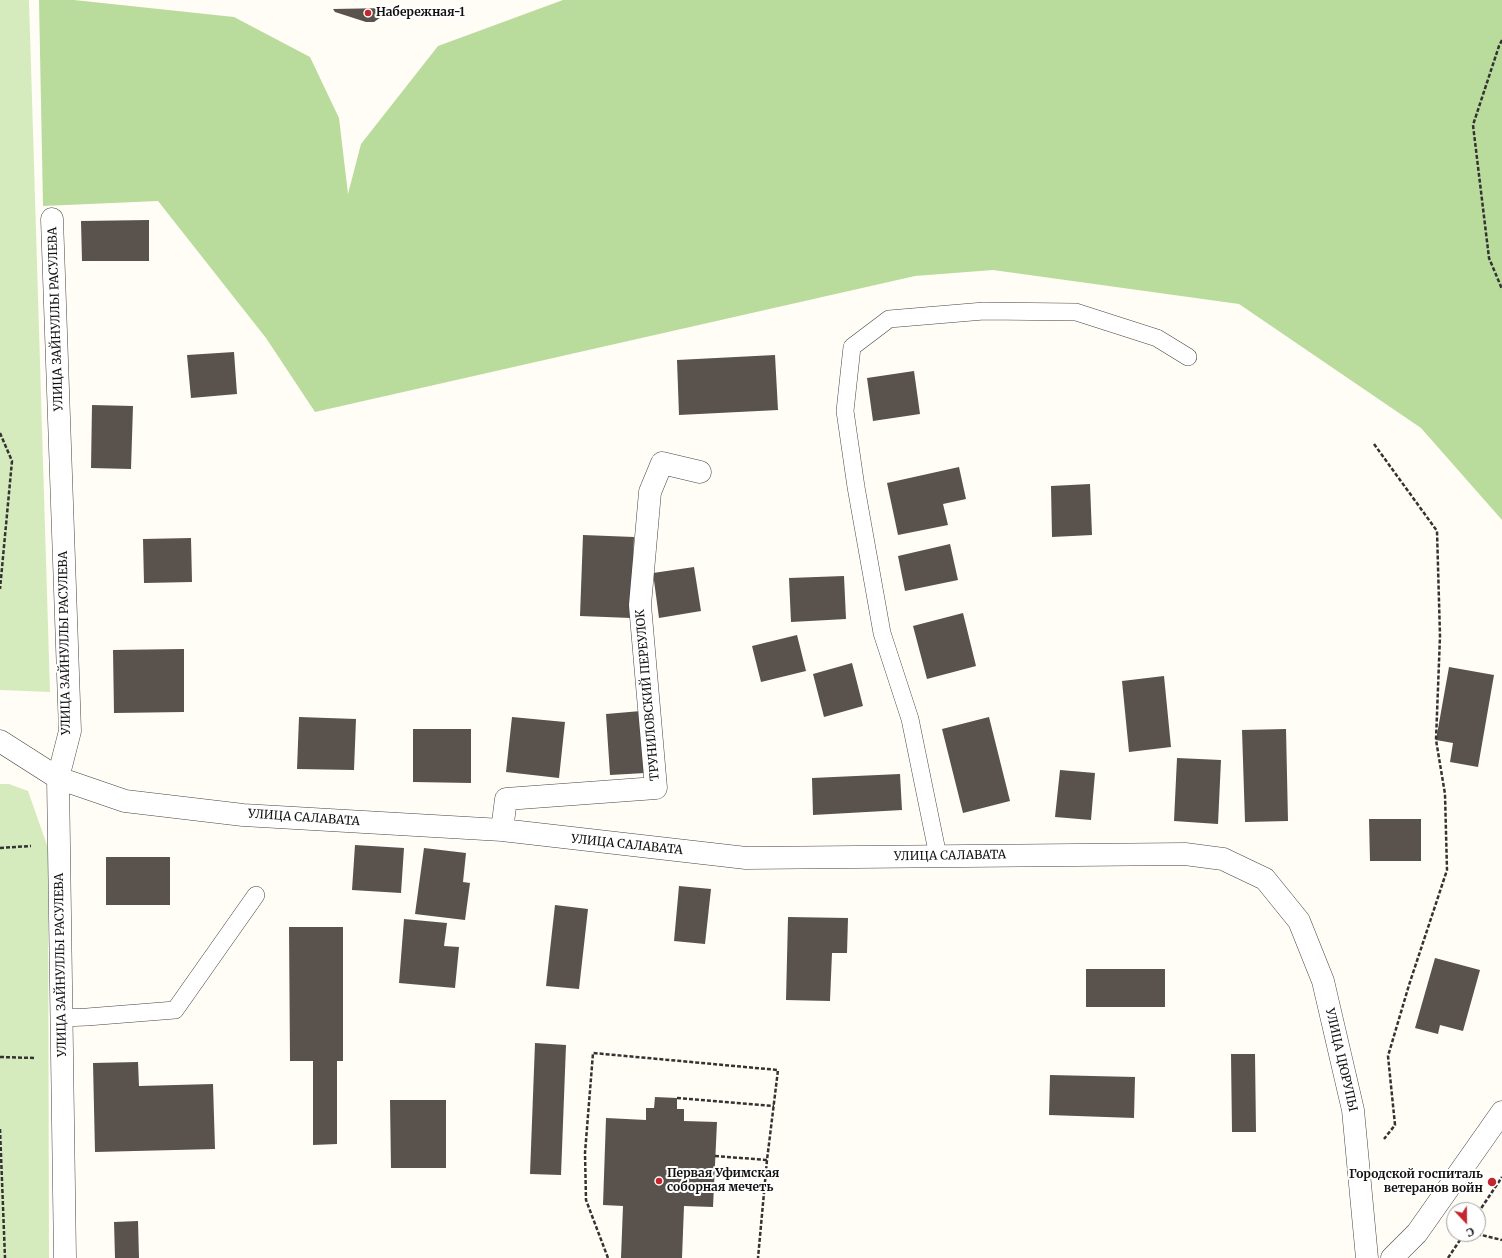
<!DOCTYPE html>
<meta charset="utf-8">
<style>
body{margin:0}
#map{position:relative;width:1502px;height:1258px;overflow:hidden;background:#fffdf5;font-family:Merriweather,serif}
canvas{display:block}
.north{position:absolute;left:1446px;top:1202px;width:40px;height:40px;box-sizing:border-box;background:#fff;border:1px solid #a0a0a0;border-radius:50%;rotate:158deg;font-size:11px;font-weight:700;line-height:16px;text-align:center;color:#111}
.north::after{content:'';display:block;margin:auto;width:14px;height:18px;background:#c4262e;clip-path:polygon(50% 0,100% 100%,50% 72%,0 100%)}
</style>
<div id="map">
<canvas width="1502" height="1258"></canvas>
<div class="north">С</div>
</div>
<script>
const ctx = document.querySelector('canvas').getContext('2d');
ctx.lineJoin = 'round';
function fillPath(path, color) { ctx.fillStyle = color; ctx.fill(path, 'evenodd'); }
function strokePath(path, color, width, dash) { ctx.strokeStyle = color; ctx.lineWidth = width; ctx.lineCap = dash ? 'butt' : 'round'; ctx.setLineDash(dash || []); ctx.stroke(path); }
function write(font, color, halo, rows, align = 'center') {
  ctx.font = font + ' Merriweather,serif'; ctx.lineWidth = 4; ctx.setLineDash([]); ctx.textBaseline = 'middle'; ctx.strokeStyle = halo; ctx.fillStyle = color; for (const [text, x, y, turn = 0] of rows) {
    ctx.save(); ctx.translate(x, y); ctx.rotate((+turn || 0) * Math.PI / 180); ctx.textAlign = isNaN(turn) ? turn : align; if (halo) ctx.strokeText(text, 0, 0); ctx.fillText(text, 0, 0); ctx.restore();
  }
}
fillPath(new Path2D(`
 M0,0h29l21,692 -50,-2z
 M0,784h9l19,7 20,57 1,410h-49z`), '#d5ebbd');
fillPath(new Path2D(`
 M39,0h35l160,17 76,40 29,61 9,76 13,-50 77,-98 125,-46h939v520l-81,-92 -182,-124 -246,-34 -78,6 -600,136 -49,-74 -108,-137 -115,5z`), '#b9dc9c');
fillPath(new Path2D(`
 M388,8v4l-14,10h-8l-31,-10 -2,-3z
 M149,220v41h-67l-1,-40z
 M234,352l3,42 -46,4 -4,-43z
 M775,355l3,55 -99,5 -2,-55z
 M914,371l6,43 -47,7 -6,-43z
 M92,405l41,1 -2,63 -40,-1z
 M959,467l7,32 -23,5 5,21 -50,10 -11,-52z
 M1090,484l2,51 -40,2 -1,-51z
 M583,535l51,2 -3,81 -51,-2z
 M191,538l1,44 -48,1 -1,-44z
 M950,544l8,36 -53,11 -7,-35z
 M694,567l7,44 -42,7 -6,-45z
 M844,576l2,43 -55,3 -2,-44z
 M963,613l13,53 -49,13 -14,-53z
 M797,635l9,36 -45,11 -9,-36z
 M184,649v63l-70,1 -1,-63z
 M852,663l11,43 -39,11 -11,-43z
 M1449,667l45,8 -16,92 -28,-5 3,-19 -17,-3z
 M1164,676l7,71 -42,5 -7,-71z
 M641,711l4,62 -35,2 -4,-61z
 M299,717l57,2 -2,51 -57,-1z
 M512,717l53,5 -6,56 -53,-6z
 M989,717l21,84 -47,12 -21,-84z
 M413,729h58v54l-58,-1z
 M1286,729l2,92 -43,1 -3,-92z
 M1177,758l44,2 -3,64 -44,-3z
 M1060,770l35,3 -4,47 -36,-3z
 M900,774l2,36 -89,5 -1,-37z
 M1369,819h52v42h-51z
 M355,845l49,3 -3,45 -49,-3z
 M424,848l42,5 -3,29 7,1 -5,37 -50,-6z
 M106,857h64v48h-64z
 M679,886l32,3 -6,55 -31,-3z
 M555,905l33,4 -9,80 -33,-3z
 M788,917l60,1 -1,35h-15l-2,48 -44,-1z
 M404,919l43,4 -3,23 15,1 -4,41 -56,-5z
 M289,927h54v134h-6v83l-24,1v-84h-23z
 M1435,958l45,12 -17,61 -23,-6 -2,9 -23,-6z
 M1086,969h79v38h-79z
 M535,1043l31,2 -5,130 -31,-1z
 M1231,1054h24l1,78h-24z
 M138,1062l1,24 74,-2 2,65 -120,3 -2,-89z
 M1050,1075l85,2 -1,41 -85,-3z
 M655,1097l22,1v11h7v12l33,1 -4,85 -29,-1 -2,52h-61l2,-52 -20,-1 3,-87 40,2v-12h8z
 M390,1100h56v68h-55z
 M138,1221l1,37h-24l-1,-36z`), '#5a524d');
const lane = new Path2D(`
 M938,856l-28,-137 -28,-86 -26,-146 -11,-76 7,-64 37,-28 95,-8 92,1 81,26 31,19
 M61,1018l26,-1 88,-7 81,-115`);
const street = new Path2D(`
 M52,219l18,512 -12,47 7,480
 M0,741l58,37 67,23 118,14 259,15 244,28 439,-4 38,5 42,20 34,42 24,60 30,129 14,148
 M502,830l4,-31 150,-11 -16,-183 10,-113 12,-29 38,9
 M1392,1258l25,-25 85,-121`);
strokePath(lane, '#444', 18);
strokePath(street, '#444', 23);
strokePath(new Path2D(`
 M1502,40l-3,6 -26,79 16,133 13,31
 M0,433l12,28 -12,128
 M1374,444l63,87 3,105 -4,104 9,54 2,76 -38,115 -21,71 7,69 -11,14
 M0,848l31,-2
 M0,1057l35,1
 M677,1098l97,8
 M0,1129l5,129
 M715,1156l52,4
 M1478,1213l24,-36
 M1477,1234l25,6
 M608,1258l-22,-58 -1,-47 8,-100 185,17 -11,90 -9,98
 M1448,1258l16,-24`), '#333', 2.5, [4, 2]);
strokePath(lane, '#fff', 17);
strokePath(street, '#fff', 22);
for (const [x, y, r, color] of [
 [368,13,4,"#c4262e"],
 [659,1181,4,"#c4262e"],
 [1492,1182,5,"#c4262e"]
]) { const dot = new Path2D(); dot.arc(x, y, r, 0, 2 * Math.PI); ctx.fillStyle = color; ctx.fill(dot); strokePath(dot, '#fff', 1.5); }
write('bold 12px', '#111', '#fff', [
 ["Набережная-1",376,13],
 ["Первая Уфимская",667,1174],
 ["соборная мечеть",667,1188],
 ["Городской госпиталь",1483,1175,"right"],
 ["ветеранов войн",1483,1189,"right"]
], 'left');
write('12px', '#111', '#fff', [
 ["УЛИЦА ЗАЙНУЛЛЫ РАСУЛЕВА",56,319,-92],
 ["УЛИЦА ЗАЙНУЛЛЫ РАСУЛЕВА",65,643,-91],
 ["ТРУНИЛОВСКИЙ ПЕРЕУЛОК",648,695,-95],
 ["УЛИЦА САЛАВАТА",304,818,4],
 ["УЛИЦА САЛАВАТА",627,845,6],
 ["УЛИЦА САЛАВАТА",950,856,-1],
 ["УЛИЦА ЗАЙНУЛЛЫ РАСУЛЕВА",61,965,-91],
 ["УЛИЦА ЦЮРУПЫ",1341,1060,77]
]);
</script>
